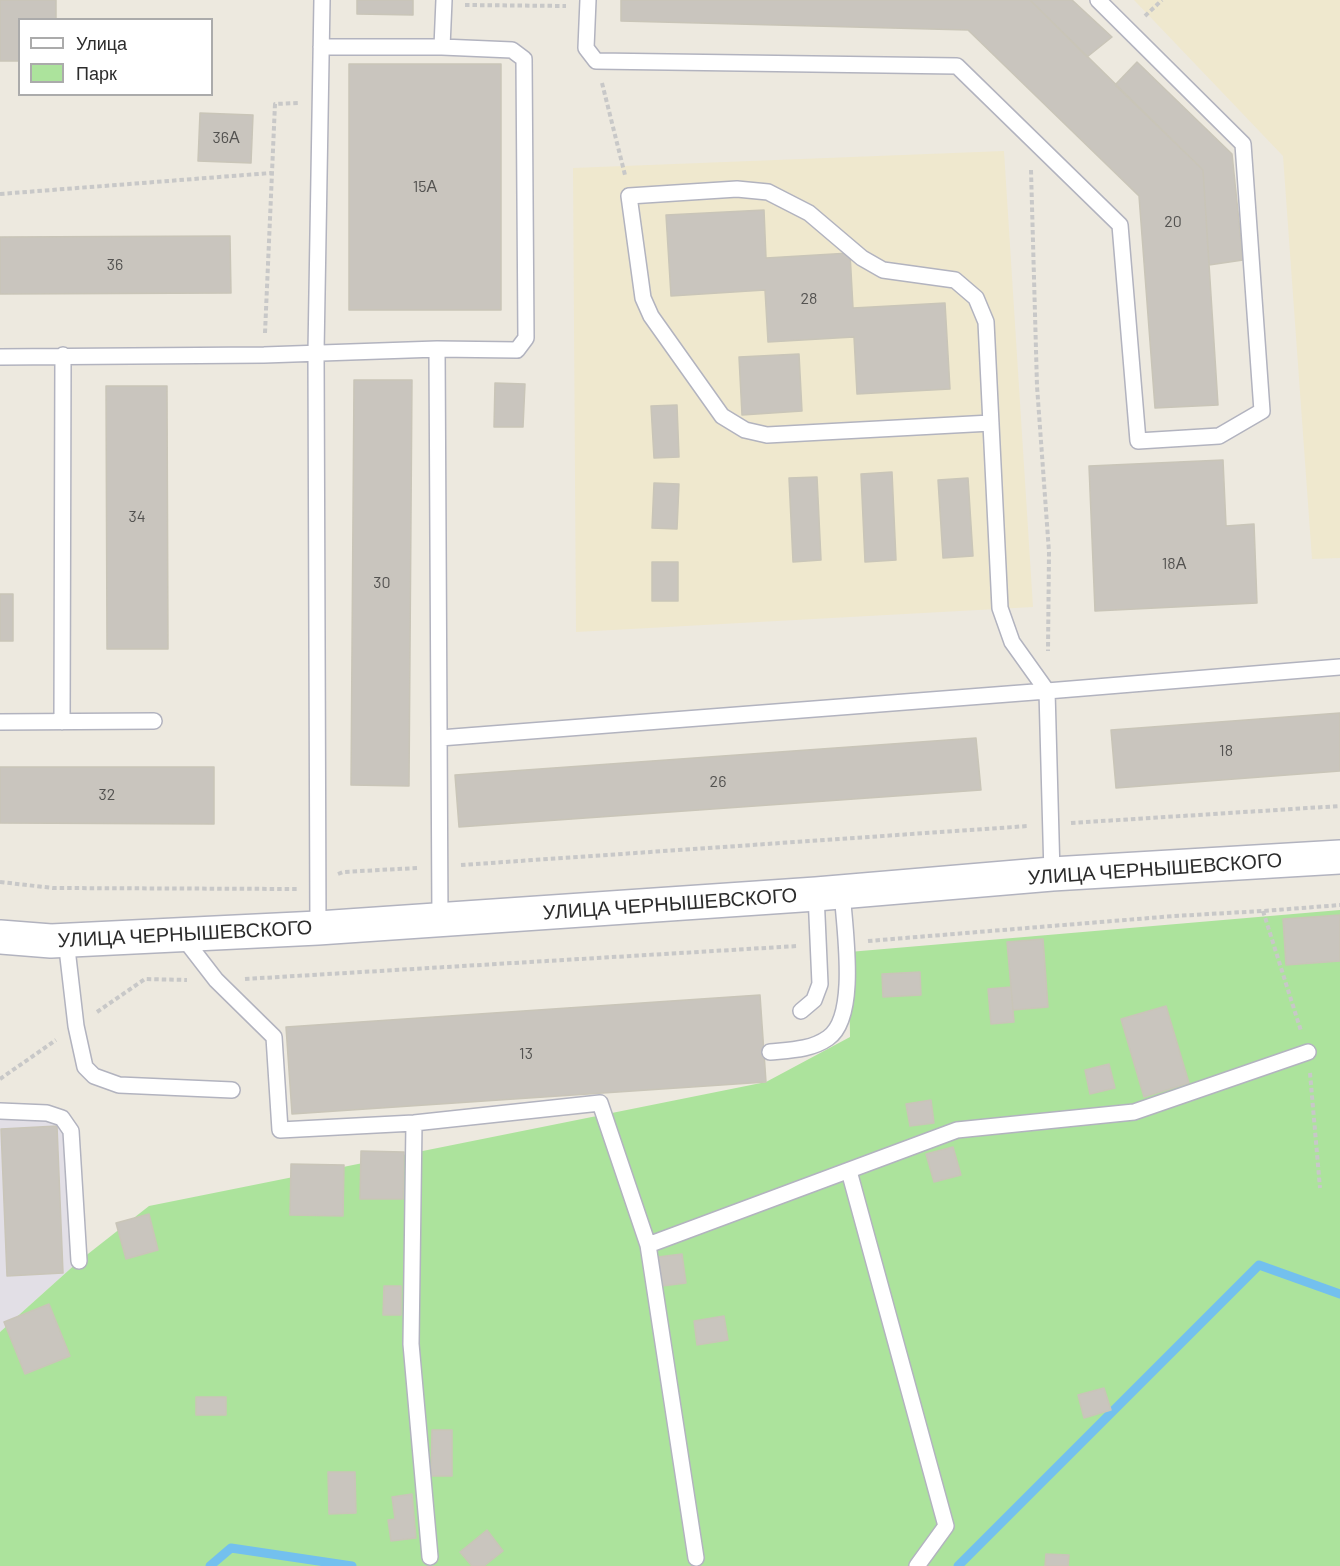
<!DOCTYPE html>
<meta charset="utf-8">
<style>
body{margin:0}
#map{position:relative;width:1340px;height:1566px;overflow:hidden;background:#ede9df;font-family:Barlow,sans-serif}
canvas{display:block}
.legend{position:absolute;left:18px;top:18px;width:195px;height:78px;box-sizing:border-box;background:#fff;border:2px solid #ababab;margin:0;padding:8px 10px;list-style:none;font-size:18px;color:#2c2c2c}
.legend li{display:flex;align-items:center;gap:12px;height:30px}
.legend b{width:30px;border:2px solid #ababab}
</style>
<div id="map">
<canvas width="1340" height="1566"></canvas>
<ul class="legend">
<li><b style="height:8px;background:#fff"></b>Улица</li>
<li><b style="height:16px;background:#ace39c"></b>Парк</li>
</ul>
</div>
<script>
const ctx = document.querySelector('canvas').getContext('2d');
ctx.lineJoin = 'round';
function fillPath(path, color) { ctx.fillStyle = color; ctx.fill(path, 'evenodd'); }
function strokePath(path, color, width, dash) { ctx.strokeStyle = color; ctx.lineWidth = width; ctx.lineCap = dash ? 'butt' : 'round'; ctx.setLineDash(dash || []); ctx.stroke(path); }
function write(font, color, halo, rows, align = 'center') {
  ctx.font = font + ' Barlow,sans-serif'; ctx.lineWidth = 6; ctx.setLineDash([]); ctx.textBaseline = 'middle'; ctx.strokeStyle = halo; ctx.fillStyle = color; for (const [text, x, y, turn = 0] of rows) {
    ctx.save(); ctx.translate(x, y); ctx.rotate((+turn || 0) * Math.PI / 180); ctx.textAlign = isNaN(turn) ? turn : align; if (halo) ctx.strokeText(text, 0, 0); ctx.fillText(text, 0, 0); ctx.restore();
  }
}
fillPath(new Path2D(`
 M0,1111l62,7 17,143 -79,71z`), '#e2dfe6');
fillPath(new Path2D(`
 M1134,0h206v558l-28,1 -29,-403z
 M1004,151l29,456 -457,25 -3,-464z`), '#efe8ce');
fillPath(new Path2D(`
 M1340,910v656h-1340v-234l79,-71 70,-55 617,-124 84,-45 -1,-85z`), '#ace39c');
strokePath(new Path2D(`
 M210,1566l21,-18 121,18
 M958,1566l301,-301 81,29`), '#73c0ee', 9);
const building = new Path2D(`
 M0,0h56v20h-36v41h-20z
 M357,0h56v15l-56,-1z
 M621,0h409l173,170 15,235 -63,3 -16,-212 -171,-166 -347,-9z
 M1030,0h42l40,37 -25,20z
 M1137,62l95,92 11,106 -34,5 -6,-95 -88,-85z
 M349,64h152v246h-152z
 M200,113l53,2 -2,48 -53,-2z
 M764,210l2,48 84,-5 3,55 92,-5 5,86 -93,5 -3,-57 -86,5 -3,-52 -94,6 -5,-81z
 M230,236l1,57 -231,1v-57z
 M799,354l3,57 -60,4 -3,-58z
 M354,380h58l-3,406 -58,-1z
 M495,383l30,1 -2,43h-29z
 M106,386h61l1,263h-61z
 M677,405l2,52 -25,1 -3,-52z
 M1223,460l3,66 28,-2 3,79 -162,8 -6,-145z
 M892,472l4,88 -31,2 -4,-88z
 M817,477l4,83 -28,2 -4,-84z
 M968,478l5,78 -30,2 -5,-78z
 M654,483l25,1 -2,45 -25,-1z
 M652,562h26v39h-26z
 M0,594h13v47h-13z
 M1340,713v58l-224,17 -5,-58z
 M976,738l5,52 -522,37 -4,-52z
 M0,767h214v57l-214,-1z
 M1340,915v46l-54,4 -3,-46z
 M1043,939l5,68 -35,3 -6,-68z
 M920,972l1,23 -38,2 -1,-23z
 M1011,987l3,35 -23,2 -3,-35z
 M760,995l6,87 -474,32 -6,-87z
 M1166,1006l23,77 -45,14 -23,-78z
 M1109,1064l6,24 -25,6 -5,-24z
 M931,1100l3,23 -24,3 -4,-22z
 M57,1126l6,147 -56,3 -6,-147z
 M953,1147l8,28 -27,7 -8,-28z
 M361,1151l43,1 -1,47h-43z
 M291,1164l53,1 -1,51 -53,-1z
 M149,1214l9,36 -32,9 -10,-36z
 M682,1254l4,29 -24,3 -4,-29z
 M384,1286h17v29h-18z
 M49,1304l21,52 -45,18 -21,-52z
 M724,1316l4,24 -31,5 -3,-24z
 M1104,1388l7,22 -27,8 -6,-23z
 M196,1397h30v18h-30z
 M432,1430h20v46h-21z
 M328,1472h27l1,41 -27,1z
 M412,1494l4,44 -25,3 -3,-21 7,-1 -3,-22z
 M487,1530l16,21 -19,15h-12l-12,-14z
 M1046,1554l23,1 -1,11h-23z`);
fillPath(building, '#c9c5be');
strokePath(building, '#c9c5b8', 1.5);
const lane = new Path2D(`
 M588,0l-2,48 10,13 361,5 163,159 18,216 81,-5 43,-25 -19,-267 -145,-144
 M321,47h121l2,-47
 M437,349l80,1 9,-12 -2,-279 -12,-9 -70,-3
 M0,357l264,-2 173,-6 3,571
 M991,423l-224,12 -22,-5 -23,-14 -71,-100 -8,-18 -14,-102 108,-7 31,3 41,21 53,45 21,12 72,10 21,18 10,24 14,286 12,34 35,49
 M0,722l154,-1
 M62,722l1,-367
 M440,738l607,-47
 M1052,874l-5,-183 293,-24
 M318,928l-2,-576 6,-352
 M182,936l34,44 58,57 6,93 134,-7 186,-20 48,142 48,313
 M66,940l10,86 9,41 9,9 25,9 113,5
 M801,1011l13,-11 6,-16 -4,-90
 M770,1052c20,-2 41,-2 58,-14 31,-21 16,-112 14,-147
 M0,1111l47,2 15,5 9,13 8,130
 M414,1123l-3,221 19,213
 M849,1171l97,355 -29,40
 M648,1245l309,-115 177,-18 174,-60`);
const secondary = new Path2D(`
 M0,937l51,4 267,-13 498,-34 236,-20 288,-17`);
strokePath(lane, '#b2b3bf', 18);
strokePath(secondary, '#b2b3bf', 36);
strokePath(new Path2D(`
 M465,5l101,1
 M1145,16l17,-16
 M602,83l23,92
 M1031,170l6,216 12,166 -1,99
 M0,194l271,-21
 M265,333l10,-229 24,-1
 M1071,823l269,-17
 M461,865l567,-39
 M338,874l5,-2 74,-4
 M0,882l53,6 244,1
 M1263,911l38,120
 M868,941l306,-25 89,-5 77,-6
 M245,979l553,-33
 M97,1012l48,-33 42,1
 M1310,1073l10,115
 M0,1079l56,-39`), '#c8c8c8', 4, [4.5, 3]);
strokePath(lane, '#fff', 15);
strokePath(secondary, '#fff', 33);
write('16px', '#535250', null, [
 ["36А",226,138],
 ["15А",425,187],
 ["20",1173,222],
 ["36",115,265],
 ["28",809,299],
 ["34",137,517],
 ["18А",1174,564],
 ["30",382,583],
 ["18",1226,751],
 ["26",718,782],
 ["32",107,795],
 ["13",526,1054]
]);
write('20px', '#2c2c2c', '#fff', [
 ["УЛИЦА ЧЕРНЫШЕВСКОГО",1155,869,-4],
 ["УЛИЦА ЧЕРНЫШЕВСКОГО",670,904,-4],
 ["УЛИЦА ЧЕРНЫШЕВСКОГО",185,934,-3]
]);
</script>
